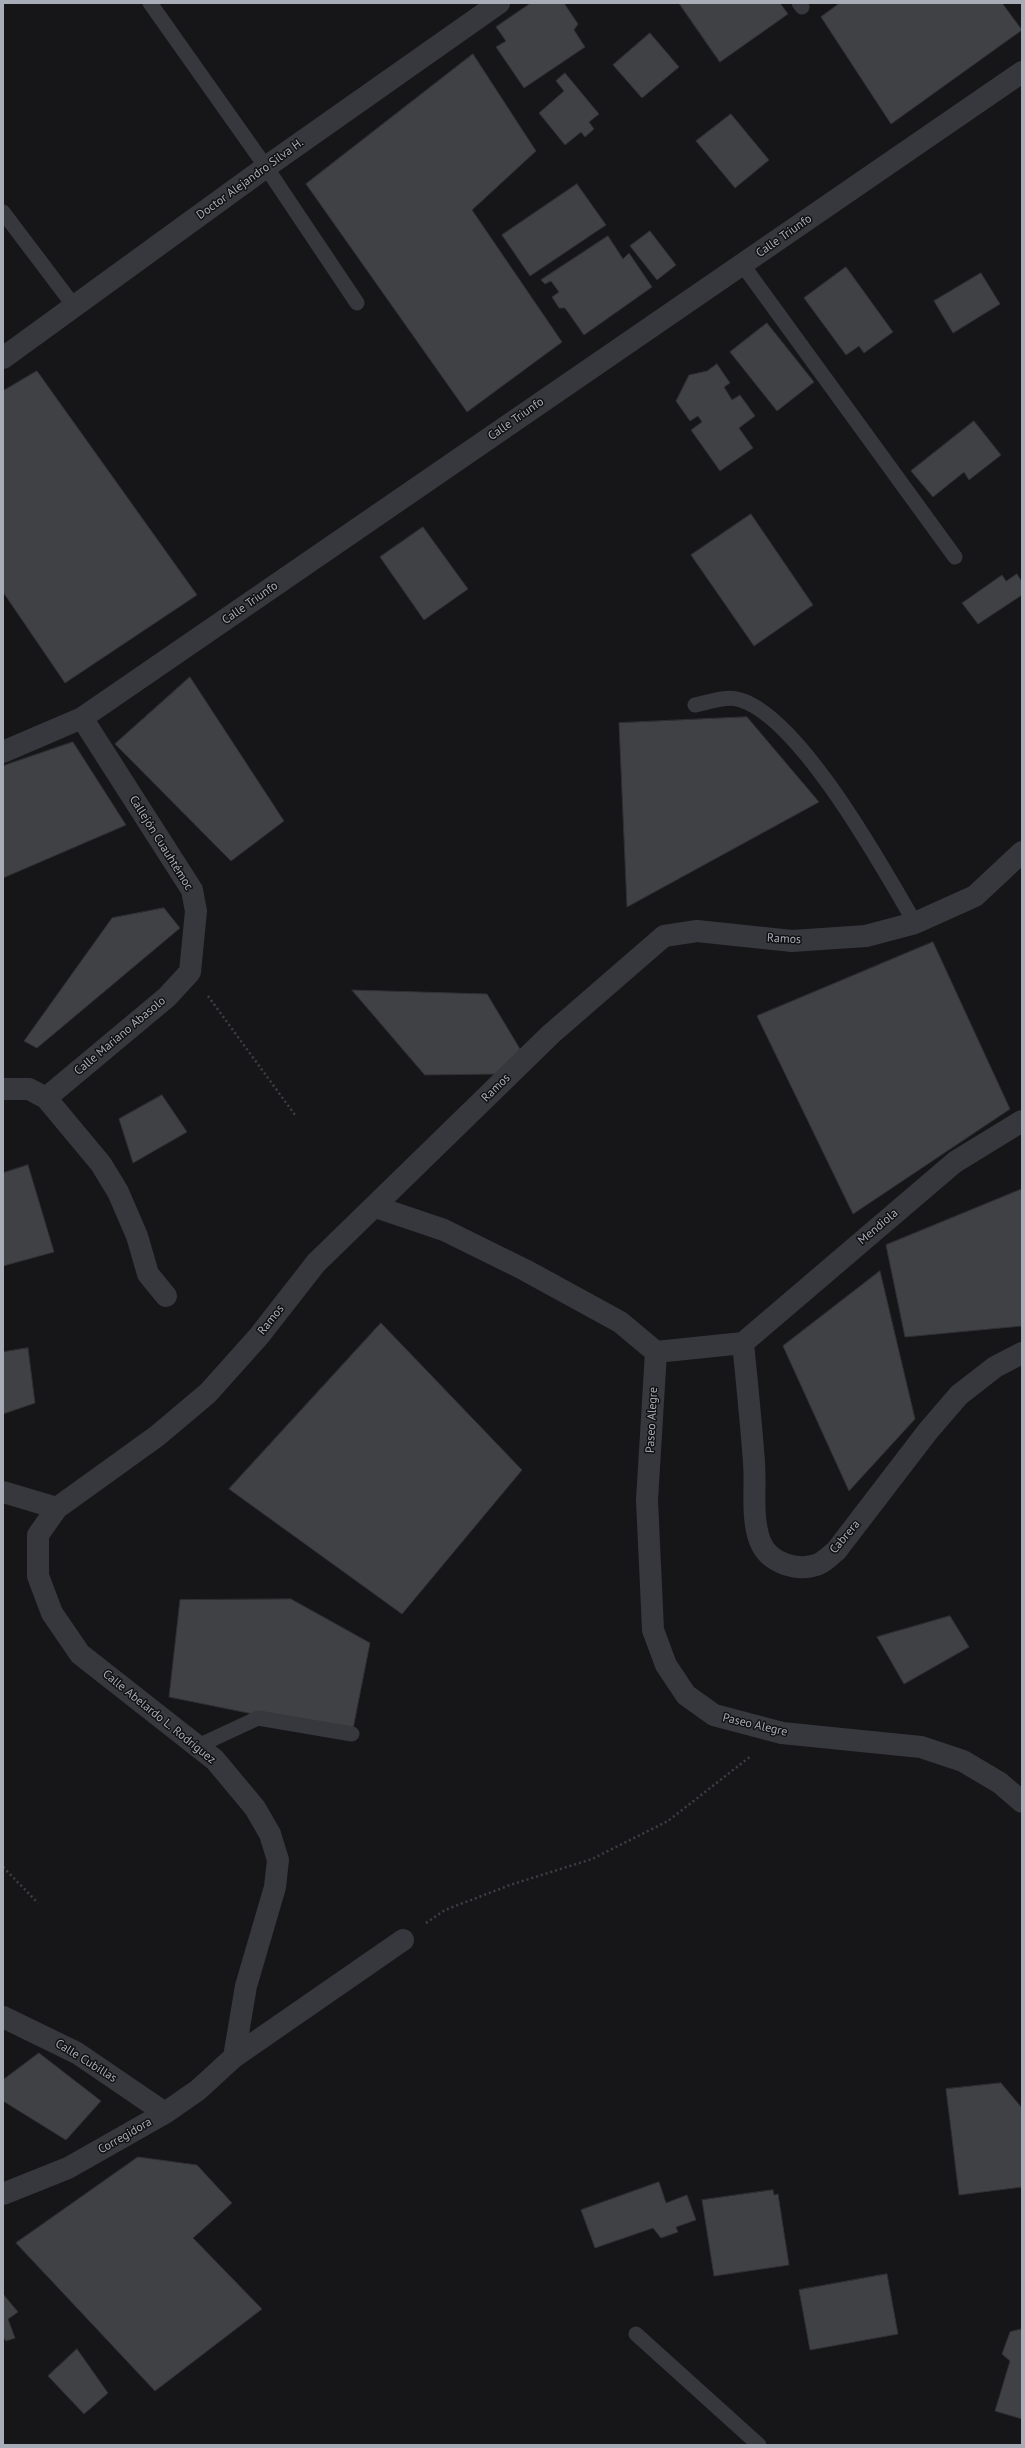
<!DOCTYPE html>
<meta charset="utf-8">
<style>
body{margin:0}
#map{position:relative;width:1025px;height:2448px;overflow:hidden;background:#161618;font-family:"PT Sans",sans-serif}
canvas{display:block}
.frame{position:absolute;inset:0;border:4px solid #a8adb8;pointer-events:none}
</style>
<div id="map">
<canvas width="1025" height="2448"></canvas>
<div class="frame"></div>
</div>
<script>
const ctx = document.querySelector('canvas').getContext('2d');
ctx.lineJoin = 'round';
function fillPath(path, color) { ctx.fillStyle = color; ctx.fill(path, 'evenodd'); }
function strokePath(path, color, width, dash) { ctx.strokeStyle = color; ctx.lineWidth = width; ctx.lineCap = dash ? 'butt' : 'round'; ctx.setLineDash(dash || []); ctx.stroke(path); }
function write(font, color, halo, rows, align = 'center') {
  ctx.font = font + ' "PT Sans",sans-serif'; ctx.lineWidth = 3; ctx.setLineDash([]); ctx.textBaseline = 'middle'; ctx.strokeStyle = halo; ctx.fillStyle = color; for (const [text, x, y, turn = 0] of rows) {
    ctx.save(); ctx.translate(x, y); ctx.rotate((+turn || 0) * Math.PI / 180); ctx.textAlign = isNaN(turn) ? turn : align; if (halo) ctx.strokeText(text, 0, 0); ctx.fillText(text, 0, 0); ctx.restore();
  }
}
const building = new Path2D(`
 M531,3h33l14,21 -4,6 11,17 -61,41 -28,-41 10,-6 -10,-14z
 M679,3h101l8,11 -68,48z
 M840,3h162l20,27 -131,94 -70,-107z
 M650,33l29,34 -37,31 -29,-33z
 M473,54l63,97 -64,59 90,132 -95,70 -161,-228z
 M565,73l34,41 -10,8 5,7 -9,8 -4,-5 -16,13 -26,-32 25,-22 -8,-10z
 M731,114l38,46 -34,28 -39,-47z
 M577,184l29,41 -76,51 -28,-41z
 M650,231l26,34 -19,15 -27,-34z
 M608,236l15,23 6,-6 23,34 -68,48 -19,-27h-6l-7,-11 7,-5 -8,-11 -6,3 -4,-4z
 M846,267l47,65 -29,21 -5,-7 -13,9 -42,-57z
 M981,273l19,31 -47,29 -19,-32z
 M767,323l47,59 -37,29 -47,-59z
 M717,364l13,19 -6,4 8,13 8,-5 15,21 -16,12 14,20 -33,23 -29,-41 11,-8 -4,-6 -8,5 -14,-20 13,-26 18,-4z
 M37,371l160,224 -132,88 -62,-91v-201z
 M974,421l27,34 -32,25 -5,-8 -31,25 -22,-26z
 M751,514l62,91 -59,41 -63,-91z
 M423,527l45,62 -44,31 -44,-63z
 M1017,574l5,8v13l-44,29 -16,-21 40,-28 4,6z
 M190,677l94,144 -53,40 -116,-117z
 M747,717l72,85 -192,105 -8,-184z
 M73,742l53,83 -123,53v-112z
 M164,908l16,20 -143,120 -13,-7 88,-123z
 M933,942l77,167 -157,105 -96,-198z
 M352,990l135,4 33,55 -22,25 -73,1z
 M162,1095l25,37 -54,31 -14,-44z
 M28,1165l26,87 -51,14v-93z
 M1022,1189v137l-117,11 -19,-92z
 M880,1271l35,148 -66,72 -66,-145z
 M381,1323l141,147 -120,144 -173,-125z
 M28,1348l7,55 -32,11v-62z
 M291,1599l79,44 -18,91 -183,-37 11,-97z
 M950,1616l19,31 -65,37 -27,-47z
 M39,2053l62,48 -35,39 -63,-39v-21z
 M1001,2083l21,25v79l-63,8 -13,-106z
 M138,2157l59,8 35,38 -39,35 69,71 -107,82 -139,-148z
 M659,2182l7,21 21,-8 9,25 -20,7 2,5 -17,6 -8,-10 -58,20 -14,-38z
 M773,2190l1,5 4,-1 11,71 -75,11 -12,-76z
 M887,2274l11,60 -88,16 -11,-60z
 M3,2294l15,18 -10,7 7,19 -9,3 -3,-4z
 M1022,2329v90l-27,-8 15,-50 -8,-7 8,-22z
 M77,2349l31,44 -24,21 -36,-38z`);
fillPath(building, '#404145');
strokePath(building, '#303034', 1);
strokePath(new Path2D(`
 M208,996l87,119
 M3,1867l35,36
 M426,1923l19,-13 65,-25 82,-26 76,-38 83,-65`), '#3d3f44', 2.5, [2, 3]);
strokePath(new Path2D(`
 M150,3l116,164 91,136
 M799,3l3,4
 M3,212l71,94
 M742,264l213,293
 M695,705c11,-2 30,-9 42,-6 61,14 146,169 178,224
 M198,1746l60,-28 94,16
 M636,2334l123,111`), '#37383d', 15);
strokePath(new Path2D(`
 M3,358l263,-191 233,-164
 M3,752l79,-34 940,-646
 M3,1089h26l17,9 55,66 17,28 19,44 11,38 18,22
 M46,1098l121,-101 23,-25 6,-61 -4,-21 -110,-172
 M376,1207l68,23 81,40 95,52 36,30 87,-9
 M743,1343c4,40 8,79 11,119 2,25 -3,55 6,79 9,23 38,31 59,23 6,-3 12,-9 17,-13l92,-120 31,-36 36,-28 27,-14
 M743,1343l212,-181 67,-41
 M656,1352l-9,148 6,130 13,35 20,30 28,20 68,18 139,14 42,14 37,22 22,19
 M3,1492l54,16
 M3,2017l74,36 88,60
 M234,2057l12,-71 29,-99 3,-27 -8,-26 -15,-26 -40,-48 -135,-106 -28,-41 -14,-37v-41l19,-27 100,-72 51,-43 51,-57 57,-73 235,-229 113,-98 33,-5 95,10 74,-5 49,-13 60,-27 47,-44
 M3,2194l65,-26 97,-55 33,-23 36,-33 169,-117`), '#37383d', 22);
write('12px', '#a8adb8', '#111113', [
 ["Doctor Alejandro Silva H.",250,179,-36],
 ["Calle Triunfo",784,236,-35],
 ["Calle Triunfo",516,419,-35],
 ["Calle Triunfo",250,603,-35],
 ["Callejón Cuauhtémoc",161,843,58],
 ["Ramos",784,939,3],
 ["Calle Mariano Abasolo",120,1036,-40],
 ["Ramos",496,1088,-45],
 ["Mendiola",878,1227,-40],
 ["Ramos",271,1320,-52],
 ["Paseo Alegre",652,1420,-87],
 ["Cabrera",845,1537,-50],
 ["Calle Abelardo L. Rodríguez",159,1717,39],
 ["Paseo Alegre",755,1725,13],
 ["Calle Cubillas",86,2061,32],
 ["Corregidora",125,2136,-30]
]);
</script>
